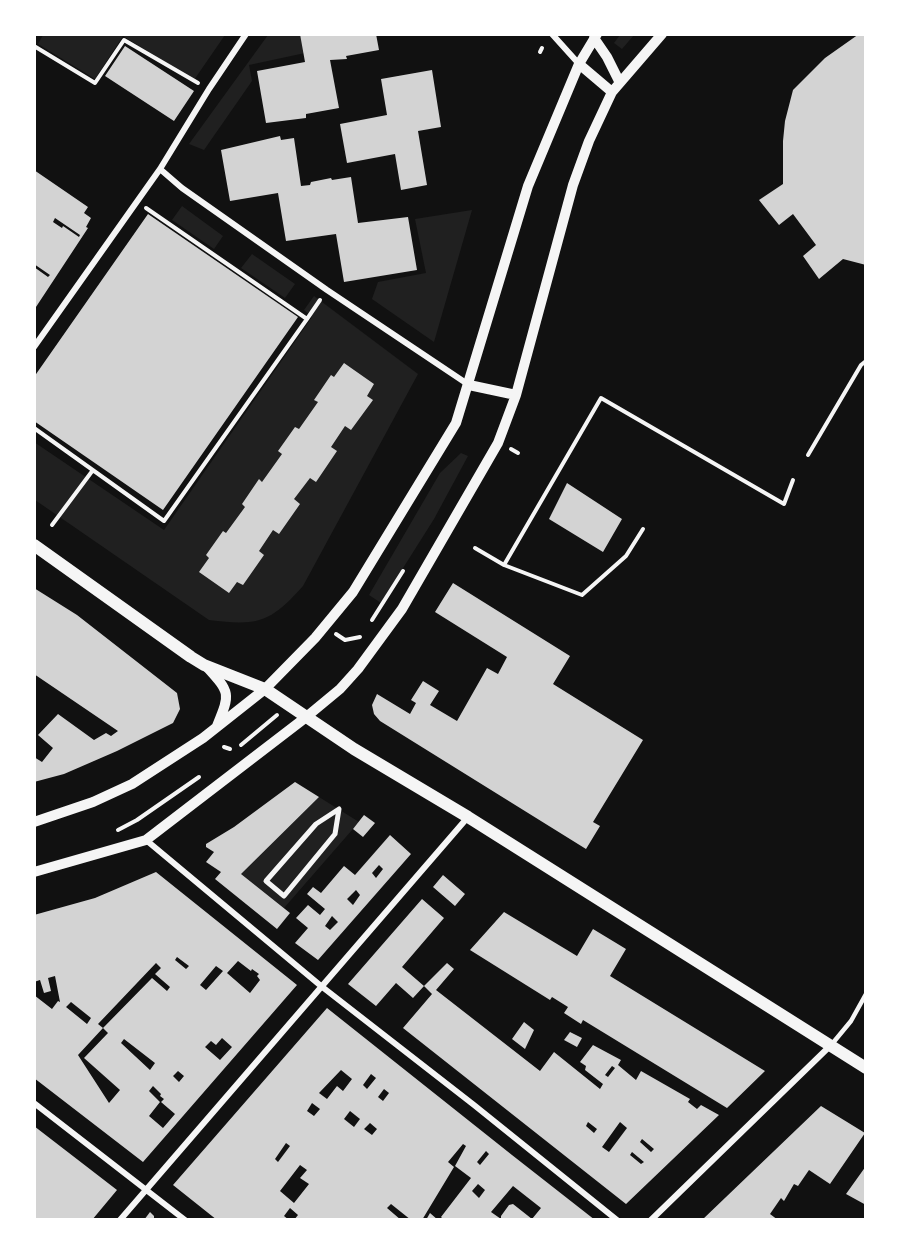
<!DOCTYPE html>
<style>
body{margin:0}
#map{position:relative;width:900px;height:1254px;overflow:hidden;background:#111;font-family:Manrope,sans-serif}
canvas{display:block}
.frame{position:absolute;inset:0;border:36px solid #fff;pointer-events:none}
</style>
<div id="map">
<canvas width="900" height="1254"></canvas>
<div class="frame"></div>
</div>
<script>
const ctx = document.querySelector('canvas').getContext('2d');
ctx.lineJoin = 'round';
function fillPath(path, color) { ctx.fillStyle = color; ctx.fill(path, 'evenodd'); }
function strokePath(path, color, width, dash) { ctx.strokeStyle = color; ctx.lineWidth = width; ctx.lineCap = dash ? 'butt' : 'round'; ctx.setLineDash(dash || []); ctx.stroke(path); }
fillPath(new Path2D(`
 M43,35h182l-31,45 -71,-44 -28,43 -57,-35z
 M268,35h34l3,18 -56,12 3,16 -48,69 -15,-6z
 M620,35h14l-12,14 -8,-6z
 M182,206l41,30 -9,13 -42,-29z
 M472,210l-38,132 -62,-43 6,-17 48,-9 -11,-54z
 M252,254l43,30 -10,14 -44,-30z
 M314,296l104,78 -115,212c-33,37 -45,40 -94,34l-174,-120 -1,-58 130,88 148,-213 -8,-7z
 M461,453l7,3 -34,63 -53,84 -12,-8 71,-122z
 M319,797l40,25 -75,86 -43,-34z`), '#202020');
fillPath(new Path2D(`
 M300,34h76l3,16 -33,6 1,3 -17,1 9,48 -33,6v4l-40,5 -9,-52 48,-9z
 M859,34h7v231l-23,-6 -24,20 -16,-23 13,-11 -23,-31 -14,11 -20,-25 24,-16v-43l2,-20 8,-31 32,-32z
 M125,46l69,45 -20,30 -69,-45z
 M432,70l9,57 -23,4 9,54 -26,5 -6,-36 -48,9 -7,-39 47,-9 -6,-36z
 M280,136l1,4 13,-2 7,48 9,-1 1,-3 20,-4 1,2 19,-3 7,46 50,-6 9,53 -73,12 -8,-48 -50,7 -8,-48 -48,8 -9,-51z
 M34,170l54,37 -4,6 7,5 -5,9 2,1 -54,82v-43l14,10 2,-2 -16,-11zM55,218l25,17 -1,2 -16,-11 -1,2 -9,-6z
 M148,214l150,103 -135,193 -129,-89v-44z
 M344,363l30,21 -7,12 6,4 -22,30 -6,-4 -14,21 6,4 -21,31 -6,-4 -16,21 6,5 -21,30 -6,-4 -14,21 5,4 -21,30 -6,-3 -8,11 -30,-21 10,-14 -3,-3 17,-24 3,2 19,-26 -3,-3 17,-25 3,3 20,-28 -4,-3 17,-24 4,2 19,-27 -4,-2 17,-25 3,2z
 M567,483l55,36 -19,33 -54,-33z
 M453,583l117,73 -17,28 90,56 -50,82 7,4 -14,23 -206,-128 -6,-7 -2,-9 5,-11 33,20 6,-11 -5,-3 12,-19 16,10 -9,14 27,16 30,-53 11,6 9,-17 -72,-45z
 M34,588l43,27 100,78 3,16 -7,14 -56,28 -53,23 -30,8v-25l8,5 11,-14 -15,-13 20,-21 36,26 12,-7 5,3 7,-5 -84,-57z
 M295,782l24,15 -78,77 49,39 -13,16 -62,-50 6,-7 -15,-10 8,-10 -8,-5v-3l28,-17z
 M364,815l11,8 -12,14 -10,-8z
 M390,835l21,19 -93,106 -23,-17 13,-15 -12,-10 12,-13 12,10 5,-6 -18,-15 6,-7 8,6 23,-27 11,9zM379,865l4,4 -7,9 -4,-5zM356,890l4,5 -7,10 -6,-6zM332,916l6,6 -8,8 -5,-4z
 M156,872l141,113 -154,177 -109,-84v-83l18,14 6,-8 2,1 -5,-26 -7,2 3,13 -7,2 -4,-13 -6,2v-67l61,-17zM177,957l12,9 -3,3 -11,-9zM238,961l13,10 1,-2 7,5 -2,2 3,4 -10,13 -23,-20zM156,963l5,5 -6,6 15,13 -3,4 -15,-13 -49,50 5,5 -24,25 36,32 -11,13 -31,-48 25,-27 -5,-4zM216,966l7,5 -17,19 -6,-5zM71,1002l20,16 -4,6 -21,-17zM222,1038l10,9 -12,13 -15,-13 6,-6 5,4zM124,1039l31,24 -5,7 -29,-27zM178,1071l6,5 -5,6 -6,-6zM153,1086l8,8 -1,2 4,3 -3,3 14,12 -12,14 -14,-12 11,-14 -11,-11z
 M443,875l22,19 -10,12 -22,-19z
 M422,899l22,19 -42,49 22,19 -11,12 -17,-15 -20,23 -28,-22z
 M504,912l73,44 16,-27 33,20 -16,27 155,95 -38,37 -144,-88 -2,4 -17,-11 4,-6 -16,-10 -2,3 -80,-50z
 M447,963l7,6 -18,21 104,81 14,-19 46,37 3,-5 -18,-14 1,-4 -6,-4 13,-17 28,15 -3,5 18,15 5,-9 49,28 -2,3 9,7 4,-4 18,10 -93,89 -223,-176 29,-34 -8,-8zM612,1066l3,2 -7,9 -3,-2zM588,1122l9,7 -3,4 -8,-7zM620,1122l7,6 -18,24 -7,-5zM642,1139l12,10 -3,3 -11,-10zM632,1152l12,10 -3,2 -11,-9z
 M327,1008l185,147 83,65h-151l-3,-3 30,-39 -16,-12 11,-20 -3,-2 -15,18 6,5 -32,53h-11l-20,-16 -4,4 14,12h-107l4,-5 -8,-7 -6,8 5,4 -10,-2 -2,2h-60l-44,-35zM341,1070l11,9 -9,12 -6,-5 -10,13 -8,-6zM371,1074l5,4 -9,11 -4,-4zM384,1089l5,4 -6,8 -5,-4zM312,1103l8,6 -6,7 -7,-5zM350,1111l10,8 -6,8 -10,-8zM370,1123l7,6 -5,6 -8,-6zM286,1143l4,3 -12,16 -3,-3zM486,1151l3,3 -9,11 -3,-3zM300,1165l7,5 -7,8 9,6 -15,19 -14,-12zM478,1184l7,6 -6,8 -7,-7zM513,1186l28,22 -9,11 -19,-15 -4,1 -8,11v3l-10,-7z
 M524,1022l10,8 -9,19 -13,-10z
 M570,1032l12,6 -5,9 -13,-7z
 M821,1106l44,27 -35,51 -21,-14 -11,16 -4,-2 -10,17 -3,-3 -11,16 8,6h-76z
 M34,1126l83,64 -25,30h-58z
 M866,1166v39l-20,-11z
 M150,1212l4,4v4h-10z
 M430,1213l8,7h-12z`), '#d3d3d3');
strokePath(new Path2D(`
 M34,46l61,37 29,-43 74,43
 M540,52l2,-4
 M146,208l161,111 13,-19
 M34,428l130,93 143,-202
 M511,449l7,4
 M808,455l53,-90 5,-4
 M52,525l41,-55
 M475,548l29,17 97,-167 183,106 9,-24
 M504,565l78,30 44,-39 17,-27
 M372,620l31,-49
 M336,634l9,6 15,-3
 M241,745l36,-30
 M224,747l6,2
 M118,830l19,-10 62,-43`), '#f5f5f5', 4);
strokePath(new Path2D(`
 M832,1044l19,-23 15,-27`), '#f5f5f5', 4.5);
strokePath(new Path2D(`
 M339,809l-4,25 -51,62 -18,-15 50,-57z`), '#f5f5f5', 5);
strokePath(new Path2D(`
 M552,34l27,30
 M160,169l22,19 145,102 142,95
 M34,347l126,-178 49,-80 37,-55
 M146,840l175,146 153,119 143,115
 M34,1103l151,117
 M120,1220l348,-403
 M651,1220l179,-174`), '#f5f5f5', 6);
strokePath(new Path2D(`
 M594,38l13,19 12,24
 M579,64l33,28
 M469,385l47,10
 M207,667c24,26 23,27 10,59
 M34,822l59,-20 39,-18 71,-46 62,-49 50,-51 38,-46 103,-169 72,-237 51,-122 18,-30
 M34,872l112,-32 159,-122 35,-29 18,-20 44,-60 96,-166 18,-48 57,-210 16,-44 23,-49 50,-58`), '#f5f5f5', 10);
strokePath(new Path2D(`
 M34,545l157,112 13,8 61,24 89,60 114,68 398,251`), '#f5f5f5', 12);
</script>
